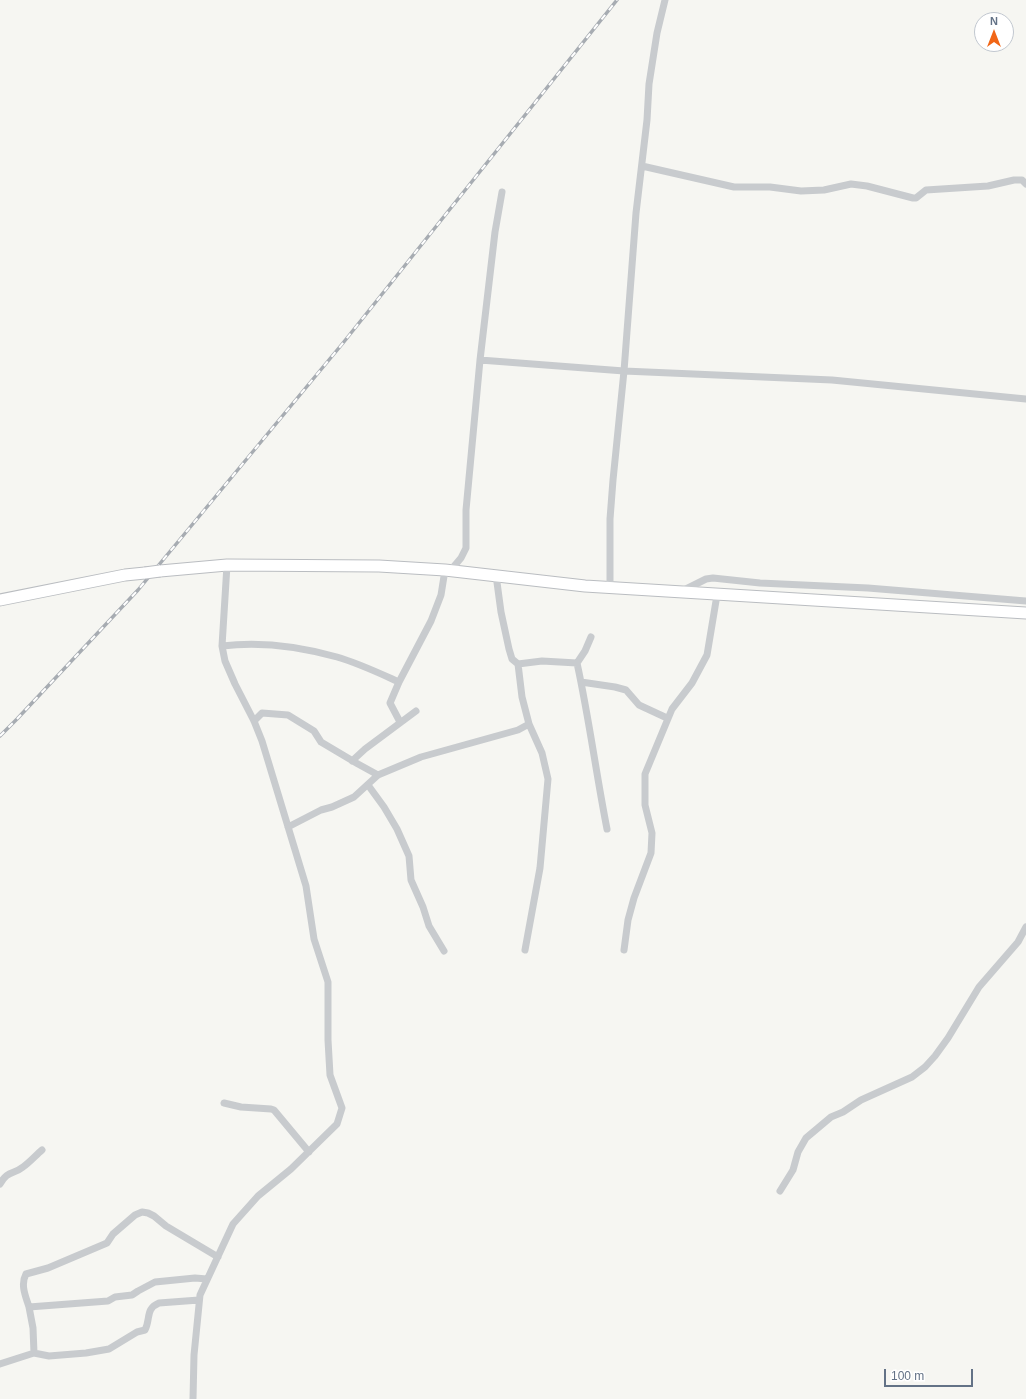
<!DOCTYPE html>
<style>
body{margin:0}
#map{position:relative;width:1026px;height:1399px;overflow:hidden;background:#f6f6f2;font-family:Helvetica,sans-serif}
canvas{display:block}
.north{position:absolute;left:974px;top:12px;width:40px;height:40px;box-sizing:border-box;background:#fff;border:1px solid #c1c7cf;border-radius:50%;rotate:0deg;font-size:11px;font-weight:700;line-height:16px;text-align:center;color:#637286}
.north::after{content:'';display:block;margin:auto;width:14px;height:18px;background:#f16617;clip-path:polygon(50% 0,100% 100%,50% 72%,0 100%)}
.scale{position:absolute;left:884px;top:1369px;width:89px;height:18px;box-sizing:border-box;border:2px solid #637286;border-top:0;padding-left:5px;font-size:12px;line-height:14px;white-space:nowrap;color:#637286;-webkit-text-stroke:3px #fff;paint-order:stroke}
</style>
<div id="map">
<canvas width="1026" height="1399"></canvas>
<div class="north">N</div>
<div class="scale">100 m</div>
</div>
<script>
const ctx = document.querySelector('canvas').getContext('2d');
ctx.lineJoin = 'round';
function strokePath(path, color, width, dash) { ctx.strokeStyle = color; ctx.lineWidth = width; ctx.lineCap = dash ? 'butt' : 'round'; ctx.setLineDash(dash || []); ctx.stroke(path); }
const primary = new Path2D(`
 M160,571l67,-6 152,1 66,4 140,16 441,27
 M0,600l125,-25 20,-2`);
strokePath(primary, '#babdc1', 13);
strokePath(new Path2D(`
 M642,166l92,21h36l31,4 23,-1 27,-6 16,2 46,12h3l10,-8 62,-4 26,-6h8l4,4
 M480,360l144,11 208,9 194,19
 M450,571l11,-13 5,-10v-38l14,-150 15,-128 7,-40
 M496,575l5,37 8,37 3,10 6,5 4,33 7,27 13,29 6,26 -8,89 -15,82
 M610,587v-68l3,-39 11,-109 12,-158 11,-93 2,-36 8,-51 8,-33
 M682,591l24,-12 7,-1 47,5 108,5 158,13
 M591,637l-6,14 -8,12c12,55 19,110 30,166
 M222,646c39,-5 76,0 115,11 21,6 42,16 62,25
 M518,664l24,-3 35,2
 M581,682l34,5 11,3 13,15 28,13
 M254,721l8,-8 26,2 26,16 7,11 37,22 20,11
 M400,722l-10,-19 9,-21 32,-61 10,-26 4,-25
 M352,761l13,-12 51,-38
 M368,785l16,22 13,22 12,27 2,24 12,27 6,19 15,25
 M288,827l33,-17 11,-3 22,-10 24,-22 43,-18 97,-27 11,-6
 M624,950l4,-30 6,-22 17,-45 1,-20 -7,-28v-31l27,-65 20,-26 15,-28 10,-60
 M224,1103l17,4 30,2 3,1 35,42
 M0,1184c8,-14 13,-9 23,-17 7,-5 13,-12 19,-17
 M780,1191l13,-21 5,-18 8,-14 25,-21 12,-5 18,-12 51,-23 13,-10 10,-11 13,-18 31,-51 39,-45 8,-15
 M207,1279l-12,-1 -40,4 -17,9 -6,4 -17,2 -7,4 -79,6c-3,-10 -9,-22 -3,-33l22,-6 59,-25 6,-9 22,-19 7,-3 6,1 6,3 12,10 52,31
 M29,1307l4,21 1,25 15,3 37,-3 23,-4 28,-17 8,-2c6,-12 0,-21 14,-27l40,-3
 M0,1364l34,-11
 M193,1399l1,-44 6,-60 33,-71 25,-28 33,-27 46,-45 5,-16 -12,-33 -2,-35v-58l-14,-43 -8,-53 -44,-145 -8,-20 -19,-37 -10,-23 -3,-15 5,-81`), '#c8cbce', 7);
strokePath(primary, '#fff', 11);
const rail = new Path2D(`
 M0,736l17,-17 121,-129 205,-247 274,-343`);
strokePath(rail, '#a7acb2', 3.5);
strokePath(rail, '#fff', 2, [6]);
const primaryBridge = new Path2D(`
 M145,573l15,-2`);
strokePath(primaryBridge, '#babdc1', 13, []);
strokePath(primaryBridge, '#fff', 11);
</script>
